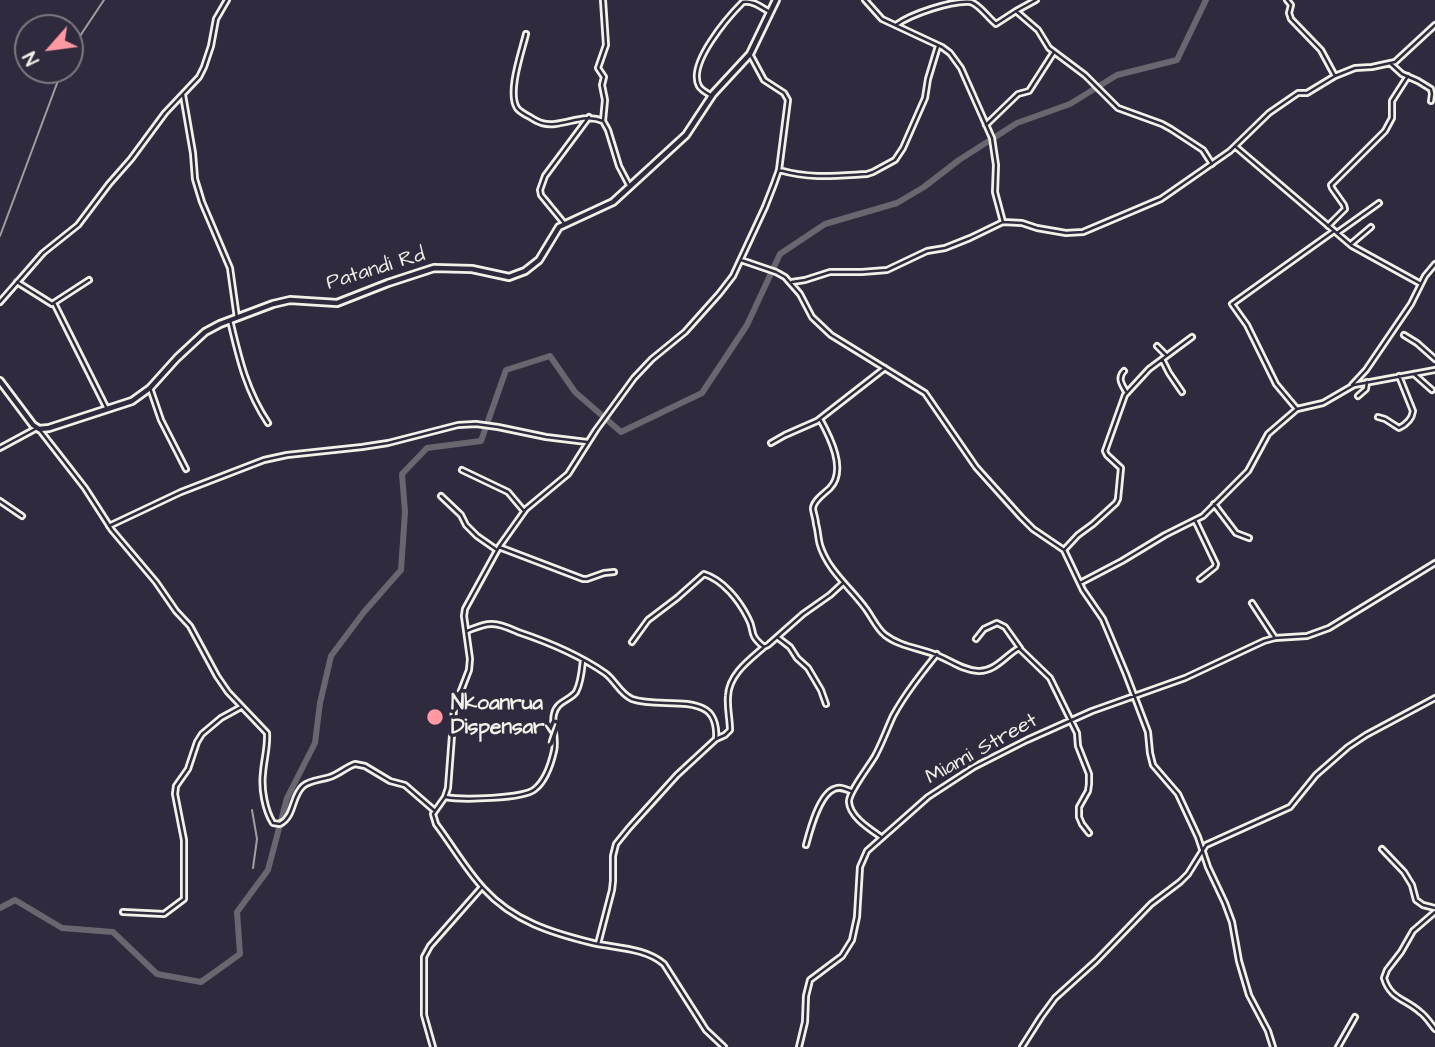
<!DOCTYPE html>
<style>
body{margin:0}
#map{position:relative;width:1435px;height:1047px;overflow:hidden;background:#2f2a3d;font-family:"Architects Daughter",sans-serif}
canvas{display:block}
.north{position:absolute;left:14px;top:14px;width:70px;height:70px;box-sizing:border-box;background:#2f2a3d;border:2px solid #7e7a81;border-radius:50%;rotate:242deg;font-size:19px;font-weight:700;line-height:28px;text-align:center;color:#f4f1e8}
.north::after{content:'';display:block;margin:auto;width:24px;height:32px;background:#ff9aa2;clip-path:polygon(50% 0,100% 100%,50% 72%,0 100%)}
</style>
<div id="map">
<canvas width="1435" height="1047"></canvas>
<div class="north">N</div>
</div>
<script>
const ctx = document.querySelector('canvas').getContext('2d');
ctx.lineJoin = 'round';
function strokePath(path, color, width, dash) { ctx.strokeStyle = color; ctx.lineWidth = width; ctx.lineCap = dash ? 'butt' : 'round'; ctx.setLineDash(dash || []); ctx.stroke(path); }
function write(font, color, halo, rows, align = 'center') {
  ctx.font = font + ' "Architects Daughter",sans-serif'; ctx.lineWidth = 7; ctx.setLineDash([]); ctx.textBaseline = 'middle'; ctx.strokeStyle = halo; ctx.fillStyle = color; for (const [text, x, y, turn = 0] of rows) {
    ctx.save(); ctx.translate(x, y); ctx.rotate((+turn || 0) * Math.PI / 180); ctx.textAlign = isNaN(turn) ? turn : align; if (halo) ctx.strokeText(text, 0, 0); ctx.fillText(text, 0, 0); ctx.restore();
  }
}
strokePath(new Path2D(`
 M70,51l34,-51
 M0,236l62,-166
 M252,810l5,29 -4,29`), '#a19ea0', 2);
strokePath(new Path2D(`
 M0,908l15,-8 47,28 51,4 44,42 44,8 39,-28 -3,-42 31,-42 19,-72 28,-55 5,-40 11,-47 33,-44 37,-42 4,-58 -3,-38 25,-26 54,-7 25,-71 44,-14 25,36 46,40 81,-39 45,-68 33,-71 45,-30 72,-21 27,-16 35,-27 58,-37 53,-19 47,-29 60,-15 29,-60`), '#6a6670', 6);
const street = new Path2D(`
 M603,0l3,45 -8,23 6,9 -2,8 3,15 -2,21
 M865,0l17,19 60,28 8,6 11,15 31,70 4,27 -1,27 8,30
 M1287,0l4,5 -2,8 2,6 30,31 14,26
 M1016,11l22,19 11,18 36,27 33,33 44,16 9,5 32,21 9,14
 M896,25c15,-11 56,-25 75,-23 10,4 17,16 25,22l20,-13 20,-11
 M526,34c-4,17 -19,58 -9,74 3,4 9,7 13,9 9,6 15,8 25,7 17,-2 32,-10 48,-3l5,9 11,36 11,21
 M1391,64l11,10 16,7 13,8 1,5 -1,7
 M183,95l10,58 2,26 7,23 28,66 7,50
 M712,96c-5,-3 -11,-6 -13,-10 -12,-22 29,-69 44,-84 10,-2 19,6 27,10
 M986,125l32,-31 11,-3 25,-39
 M1236,147l116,99 69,38
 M779,170c32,9 55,6 88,4l6,-2 22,-12 8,-12 22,-50 3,-19 10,-33
 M564,223l-23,-28 -1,-5 5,-14 44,-59
 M1328,226l17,-17 -1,-4 -12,-17 -1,-3 54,-54 7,-13v-17l16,-25
 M1337,233l42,-30
 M1351,244l20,-17
 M741,260l35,12 9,5 15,17 12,23 19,18 94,58 51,74 45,50 12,12 31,21 19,40 20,29 23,55 22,58 2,21 3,12 25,29 20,43 10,30 17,36 7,19 7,39 10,34 19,36 5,16
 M17,282l35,22 37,-24
 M792,282l13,-2 25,-8h32l25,-2 40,-19 18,-3 25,-10 33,-16 19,1 15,5 29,5 17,-1 78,-33 69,-48 39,-38 29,-20h9l28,-17 20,-8 17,-1 23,-5 40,-37
 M0,302l43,-49 35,-28 31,-41 22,-25 34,-46 34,-36 5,-10 7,-21 5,-27 11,-19
 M54,303l53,106
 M230,320c9,38 16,70 38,103
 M1404,335l13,8 18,16
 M1157,346l9,9
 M1162,359l7,14 13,19
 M1124,371c-7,7 -2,14 3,22
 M1414,374l18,16
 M1352,385l14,-15 45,-66 14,-28 10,-12
 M150,388l11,32 25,49
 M1358,396l8,-7 1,-7
 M1297,409l-21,-25 -29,-59 -15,-21 102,-73
 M1378,417l7,2 14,9c8,-4 13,-9 14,-17l-14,-35
 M820,419c10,18 27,51 10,69 -5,5 -16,12 -17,20 0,4 3,11 3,16 2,6 2,14 4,21 8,26 31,43 46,64 6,8 11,20 19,26 14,11 33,13 49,19 15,5 27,16 44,17 17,1 28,-16 41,-23l31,30 27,55 1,13 11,28v10l-1,7 -9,16v10l3,7 7,9
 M39,429l46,59 27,42 44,52 20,29 14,15 27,50 11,16 39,41c1,14 -3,26 -4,40 -2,16 2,37 10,50l7,1c15,-8 11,-27 23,-38 7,-6 18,-6 27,-9 9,-3 16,-10 25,-13l10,2 25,15 15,4 30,26
 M771,443l14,-8 32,-14 68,-53
 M0,448l37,-20
 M462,470l46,22 16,19
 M441,496l20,19 5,10 11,11 20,14
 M0,501l22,15
 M1214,504l22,29 13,5
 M1195,520l21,44 -1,3 -15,12
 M109,526l72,-34 83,-32 23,-5 75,-8 26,-4 70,-18 18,-1 22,3 48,10 41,5
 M499,547l84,32h4l17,-6 10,-1
 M1064,550l14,-15 15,-11 23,-21 2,-4 3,-31 -14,-13 -2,-4 20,-56 24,-26 43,-32
 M1080,583l42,-22 43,-26 38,-19 45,-45 20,-37 29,-25 26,-6 31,-18 81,-15
 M1252,603l23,35
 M467,631c8,-3 17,-8 26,-7 8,0 18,5 25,8 30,10 61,23 87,41 10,7 15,21 27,26 22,8 54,-1 74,11 9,6 11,19 10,29l-39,36 -48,53 -13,16 -3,12v25l-1,9 -14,54
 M777,637l13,10 7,11 11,10 13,22 5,14
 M976,639l8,-10 13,-6 8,4 15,21
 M632,642l16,-22 29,-22 27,-24c19,6 35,26 44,44 8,14 -1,15 16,29l4,-2 35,-31 27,-19 13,-12
 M716,739l9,-4 5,-5c0,-11 -3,-22 -2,-34 1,-21 20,-35 35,-48
 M445,797c16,3 79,2 90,-8 10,-8 16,-25 19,-38 3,-12 -3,-25 0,-37 3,-13 15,-13 22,-22 5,-9 6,-22 7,-32
 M881,837c-11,-8 -31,-20 -32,-35 -1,-9 21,-37 26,-46 7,-13 12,-27 18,-40 12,-22 28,-42 44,-62
 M806,845c4,-15 13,-50 28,-56 6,-3 11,0 17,2
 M1382,849l22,23 8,13 4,15 7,5 12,3
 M123,912l41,2 20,-15v-59l-9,-46 1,-8 12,-17 9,-27 5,-8 19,-16 20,-11
 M1435,912l-22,19 -12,21 -14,18 -3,8c6,21 22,21 36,34 6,4 10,11 15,17
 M433,1047l-9,-32v-58l6,-11 52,-59
 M724,1047l-18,-17 -42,-66c-18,-16 -48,-16 -71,-21 -41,-10 -80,-22 -109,-54 -18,-19 -32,-44 -48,-65l-3,-10 12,-17 3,-9 6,-79 15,-39 1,-11 -6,-43 1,-7 34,-62 27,-38 42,-35 28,-44 38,-52 18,-19 33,-27 34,-38 14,-18 32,-69 9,-23 5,-14 9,-70 -4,-7 -20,-13 -14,-26
 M799,1047l6,-25 1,-26 4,-16 32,-24 10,-16 5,-23 3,-50 7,-16 61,-54 46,-30 53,-27 65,-29 93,-33 79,-37 11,-3 32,-2 22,-8 106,-65
 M1022,1047l19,-30 14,-19 41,-37 55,-57 29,-22 8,-8 18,-29 84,-38 26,-32 32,-28 18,-12 69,-37
 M1338,1047l17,-30`);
const secondary = new Path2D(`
 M0,381l33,44 6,4 10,-1 83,-27 18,-13 27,-30 28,-26 15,-8 53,-20 17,-4 47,3 51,-20 46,-15 38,1 37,8 16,-6 14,-11 20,-33 54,-25 73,-67 27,-41 37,-40 26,-54`);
strokePath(street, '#f4f1e8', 8);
strokePath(secondary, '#f4f1e8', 10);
strokePath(street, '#2f2a3d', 2.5);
strokePath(secondary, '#2f2a3d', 4.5);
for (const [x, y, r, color] of [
 [435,717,9,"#ff9aa2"]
]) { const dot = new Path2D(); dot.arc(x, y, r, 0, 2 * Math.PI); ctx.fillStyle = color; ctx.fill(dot); strokePath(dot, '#2f2a3d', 2.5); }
write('21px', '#f4f1e8', '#2f2a3d', [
 ["Patandi Rd",376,270,-17],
 ["Miami Street",982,750,-29]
]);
write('bold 21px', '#f4f1e8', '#2f2a3d', [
 ["Nkoanrua",451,705],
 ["Dispensary",451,729]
], 'left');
</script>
